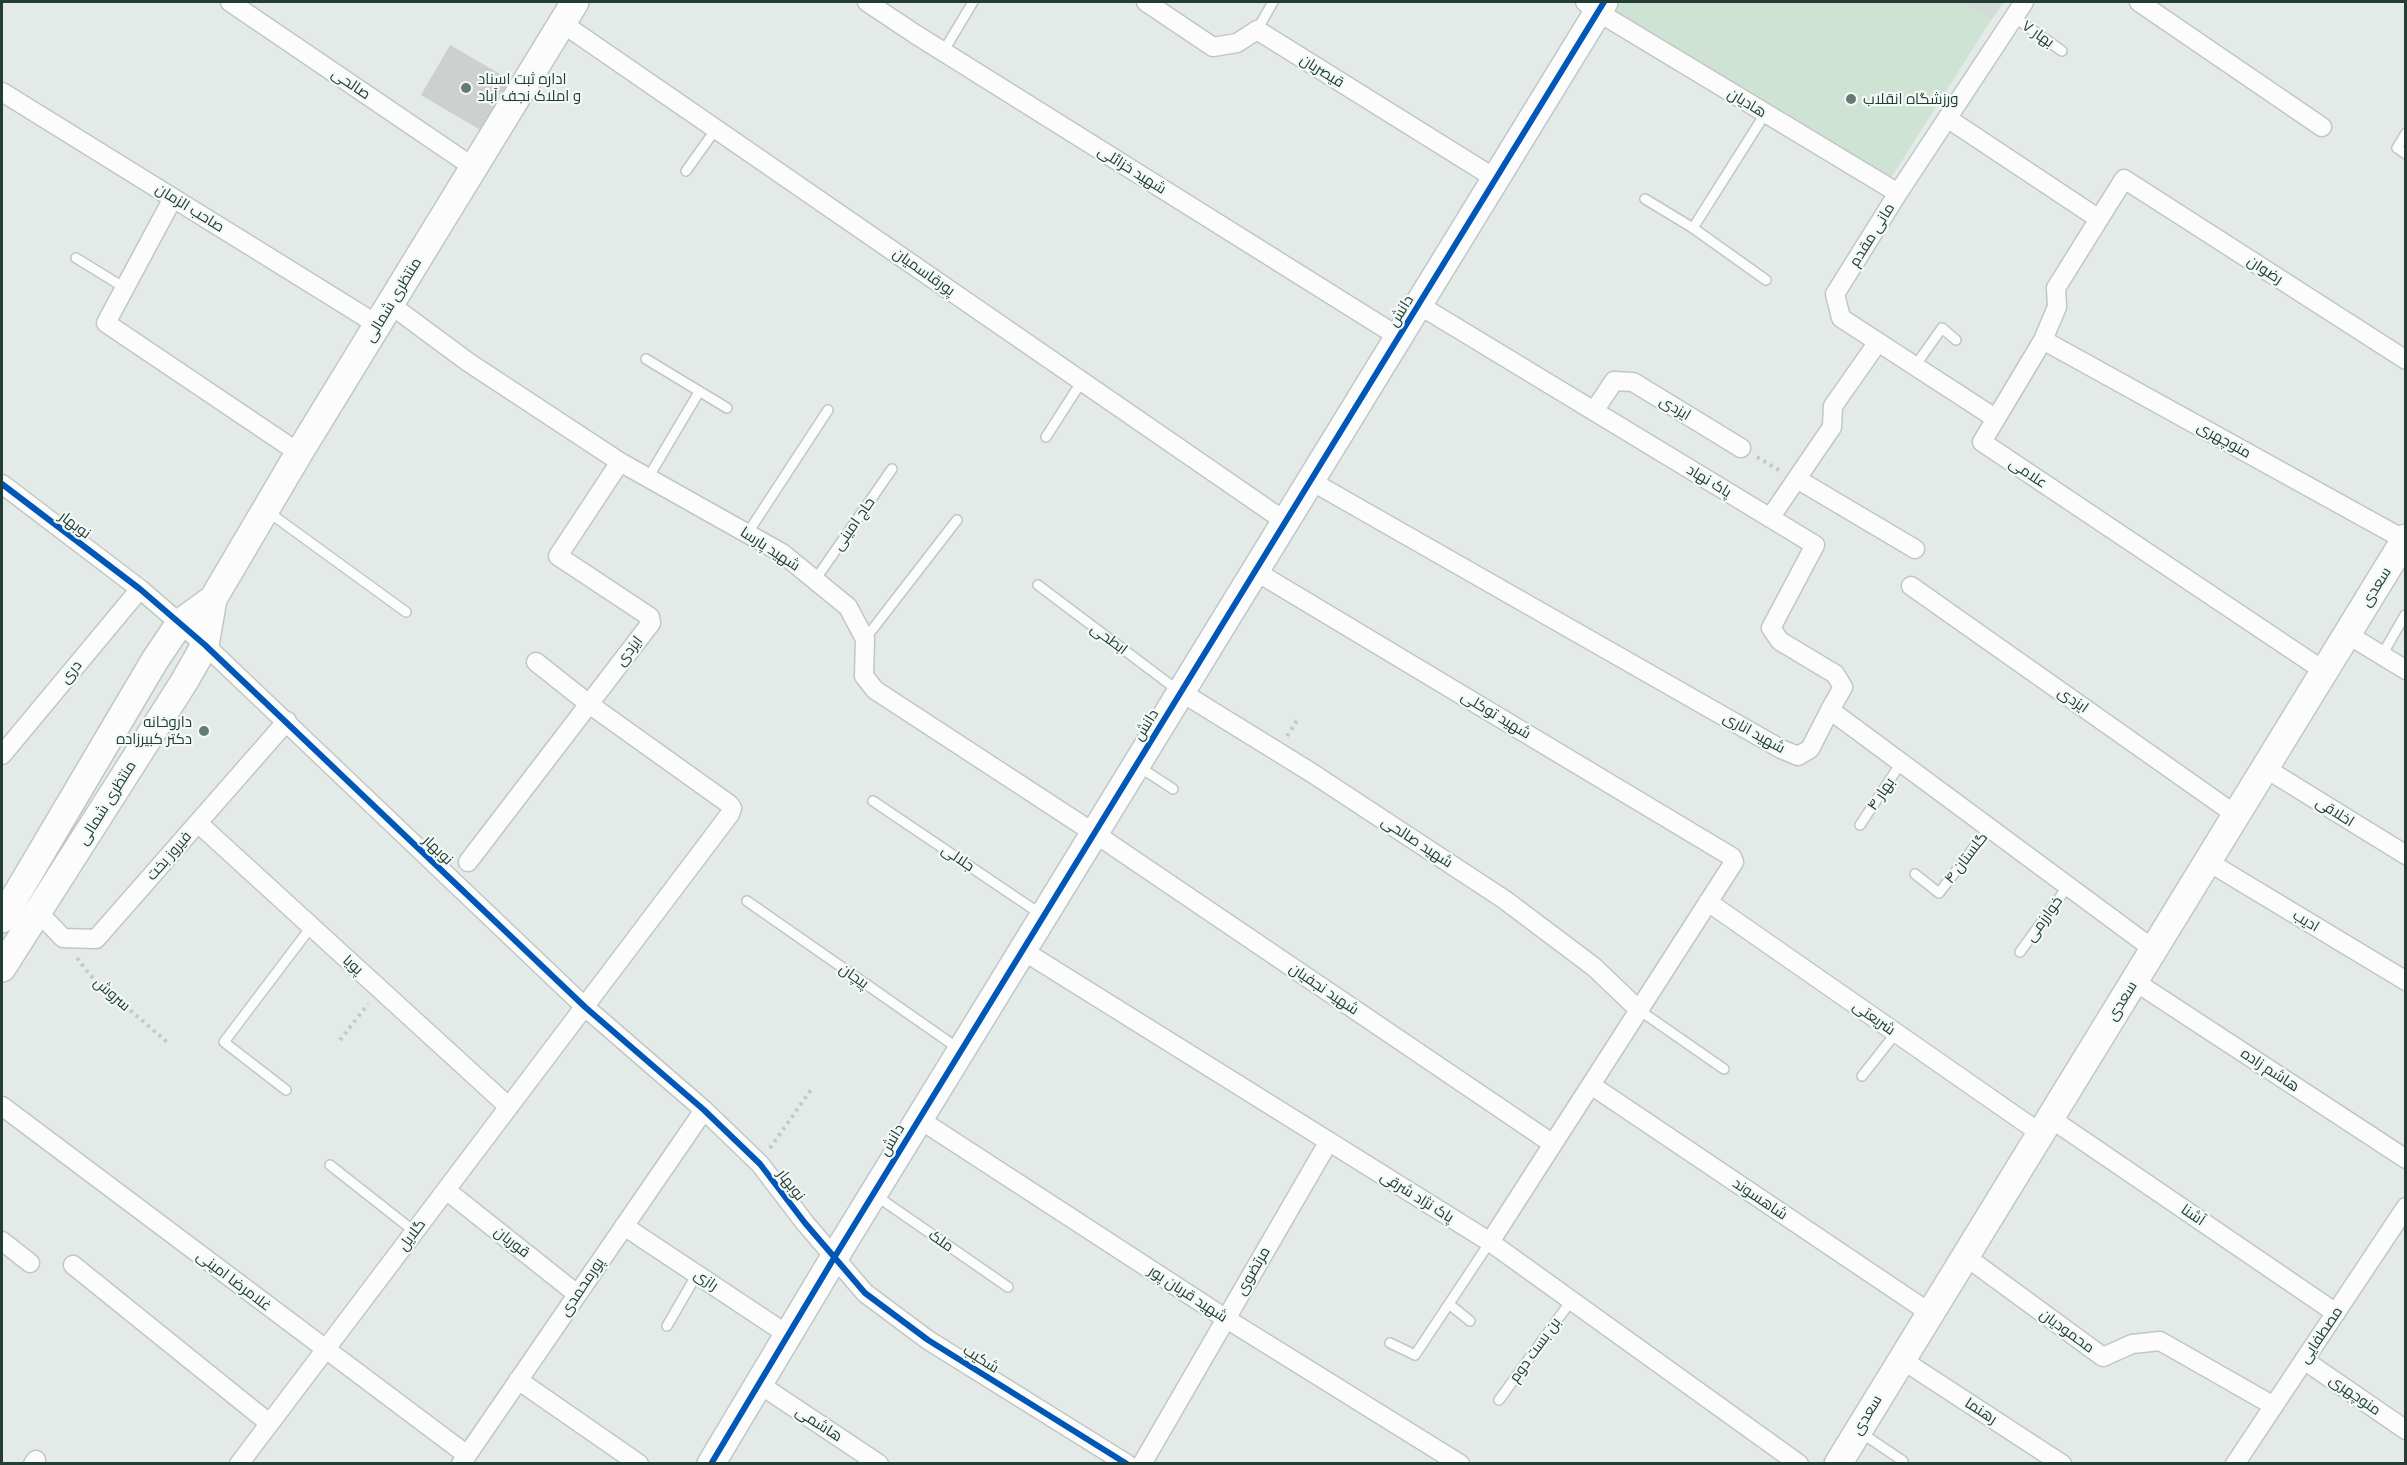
<!DOCTYPE html>
<meta charset="utf-8">
<style>
body{margin:0}
#map{position:relative;width:2407px;height:1465px;overflow:hidden;background:#e4eae7;font-family:"Public Sans",sans-serif}
canvas{display:block}
.frame{position:absolute;inset:0;border:3px solid #223d36;pointer-events:none}
</style>
<div id="map">
<canvas width="2407" height="1465"></canvas>
<div class="frame"></div>
</div>
<script>
const ctx = document.querySelector('canvas').getContext('2d');
ctx.lineJoin = 'round';
function fillPath(path, color) { ctx.fillStyle = color; ctx.fill(path, 'evenodd'); }
function strokePath(path, color, width, dash) { ctx.strokeStyle = color; ctx.lineWidth = width; ctx.lineCap = dash ? 'butt' : 'round'; ctx.setLineDash(dash || []); ctx.stroke(path); }
function write(font, color, halo, rows, align = 'center') {
  ctx.font = font + ' "Public Sans",Cairo,sans-serif'; ctx.lineWidth = 4.5; ctx.setLineDash([]); ctx.textBaseline = 'middle'; ctx.strokeStyle = halo; ctx.fillStyle = color; for (const [text, x, y, turn = 0] of rows) {
    ctx.save(); ctx.translate(x, y); ctx.rotate((+turn || 0) * Math.PI / 180); ctx.textAlign = isNaN(turn) ? turn : align; if (halo) ctx.strokeText(text, 0, 0); ctx.fillText(text, 0, 0); ctx.restore();
  }
}
fillPath(new Path2D(`
 M1960,2h44l-13,18z`), '#d3dbd7');
fillPath(new Path2D(`
 M1621,2h339l31,18 -100,158 -276,-167z`), '#cee3d4');
fillPath(new Path2D(`
 M450,45l62,36 -30,50 -61,-36z`), '#ccd1cf');
const lane = new Path2D(`
 M2014,17l48,34
 M1257,30l16,-28
 M943,52l30,-50
 M2406,133l-9,15 9,6
 M686,171l30,-42
 M1645,199l48,29 73,52
 M1693,228l72,-114
 M76,258l49,30
 M646,359l81,49
 M1915,366l27,-38 14,12
 M1046,437l36,-56
 M648,478l51,-86
 M267,511l139,101
 M747,534l81,-124
 M815,580l77,-111
 M1038,585l142,107
 M865,639l92,-119
 M2382,655l23,-40
 M1138,766l35,23
 M873,801l169,114
 M1860,825l41,-62
 M1915,874l24,19 50,-65
 M747,901l212,148
 M2020,952l48,-66
 M1639,1010l85,59
 M1862,1076l34,-43
 M286,1090l-62,-48 87,-115
 M330,1165l85,67
 M875,1195l133,92
 M1449,1304l21,17
 M667,1326l30,-52
 M1390,1343l25,12 75,-113
 M1499,1400l72,-99
 M1860,1432l43,29`);
const street = new Path2D(`
 M230,2l243,165
 M867,2l48,32 484,303
 M1146,2l67,45 24,-4 20,-13 239,149
 M1585,2l13,10 300,181
 M2139,2l183,125
 M562,23l724,499
 M2,92l376,233
 M1947,118l152,101
 M173,198l-67,125 193,130
 M391,305l77,57 152,100 162,91 66,54 17,32 -1,37 11,14 219,143 459,311
 M1419,305l396,240 -44,83 9,13 55,33 8,13 -13,23
 M2043,340l362,200
 M1594,411l20,-30 19,1 108,66
 M1995,418l-154,-100 -6,-24 63,-101 126,-191
 M1797,479l118,70
 M1311,481l470,268 17,7 12,-7 20,-39 323,239
 M2,484l138,105 65,56 380,362 119,103 56,54 45,59 60,70 63,47 199,124
 M1770,518l62,-91 1,-21 45,-64
 M1255,571l477,286 2,5 -244,380
 M1911,586l325,229
 M2347,634l59,36
 M2324,671l-342,-229 61,-102 14,-33 -1,-19 68,-109 282,181
 M1181,692l131,81 193,127 89,67 45,43
 M2,755l138,-166
 M2265,768l141,87
 M198,823l311,284
 M2207,861l199,120
 M468,862l183,-239 -1,-6 -92,-61 62,-94
 M1708,902l332,231
 M38,912l25,26 33,1 191,-218
 M1022,950l468,292 309,222
 M2134,981l272,178
 M1591,1085l339,228
 M2,1106l465,349
 M2050,1118l286,195
 M919,1119l306,199 235,146
 M446,1190l131,104
 M624,1226l164,109
 M2,1241l28,22
 M1965,1256l138,101 29,-13 28,-3 114,65
 M73,1265l196,158
 M1901,1359l161,105
 M2304,1360l102,70
 M518,1380l121,84
 M759,1384l120,80
 M33,1464l3,-4
 M239,1464l491,-650 2,-6 -3,-4 -140,-100 -53,-42
 M461,1464l243,-354
 M1142,1464l187,-323
 M2235,1464l171,-257`);
const secondary = new Path2D(`
 M2,919l153,-259 25,-37 33,-24
 M2,968l182,-286 21,-37 8,-46 86,-146 276,-451
 M711,1464l123,-206 770,-1256
 M1838,1464l568,-926`);
strokePath(lane, '#c1c7c4', 12);
strokePath(street, '#c1c7c4', 21);
strokePath(secondary, '#c0c8c5', 30);
strokePath(new Path2D(`
 M1757,457l22,13
 M1287,736l11,-17
 M77,958l13,17 78,68
 M340,1040l28,-36
 M770,1148l43,-61`), '#c1cac6', 4, [3, 4.5]);
strokePath(lane, '#fbfcfb', 9);
strokePath(street, '#fbfcfb', 18);
strokePath(secondary, '#fbfcfb', 27);
strokePath(new Path2D(`
 M2,484l138,105 65,56 380,362 119,103 56,54 45,59 60,70 63,47 199,124
 M711,1464l123,-206 770,-1256`), '#0057b8', 6);
for (const [x, y, r, color] of [
 [466,88,6,"#667a74"],
 [1851,99,6,"#667a74"],
 [204,731,6,"#667a74"]
]) { const dot = new Path2D(); dot.arc(x, y, r, 0, 2 * Math.PI); ctx.fillStyle = color; ctx.fill(dot); strokePath(dot, '#f3f9f6', 2); }
write('15px', '#223d36', '#f3f9f6', [
 ["بهار ۷",2038,34,35],
 ["قیصریان",1322,71,32],
 ["صالحی",351,84,34],
 ["هادیان",1747,103,31],
 ["شهید خزائلی",1132,170,32],
 ["صاحب الزمان",190,208,32],
 ["مانی مقدم",1872,235,-58],
 ["رضوان",2265,270,33],
 ["پورقاسمیان",924,272,35],
 ["منتظری شمالی",393,300,-59],
 ["دانش",1401,311,-58],
 ["ایزدی",1675,408,31],
 ["منوچهری",2224,440,29],
 ["علامی",2028,473,34],
 ["پاک نهاد",1709,481,31],
 ["حاج امینی",854,524,-55],
 ["نوبهار",75,525,37],
 ["شهید پارسا",770,549,33],
 ["سعدی",2376,587,-58],
 ["ابطحی",1109,639,37],
 ["ایزدی",629,651,-52],
 ["دری",71,672,-50],
 ["ایزدی",2073,700,35],
 ["شهید توکلی",1496,715,31],
 ["دانش",1146,725,-58],
 ["شهید اناری",1754,733,29],
 ["بهار ۴",1881,794,-56],
 ["منتظری شمالی",107,803,-58],
 ["اخلاقی",2335,812,32],
 ["شهید صالحی",1417,842,33],
 ["نوبهار",438,850,44],
 ["فیروز بخت",169,856,-49],
 ["جلالی",958,858,34],
 ["گلستان ۴",1966,858,-52],
 ["خوارزمی",2044,919,-54],
 ["ادیب",2306,921,31],
 ["پویا",353,965,42],
 ["پیچان",854,976,35],
 ["شهید نجفیان",1324,989,34],
 ["سروش",112,994,41],
 ["سعدی",2122,1001,-58],
 ["شریعتی",1874,1018,35],
 ["هاشم زاده",2270,1070,33],
 ["دانش",892,1140,-59],
 ["نوبهار",791,1185,53],
 ["پاک نژاد شرقی",1417,1197,32],
 ["شاهسوند",1760,1199,34],
 ["آشنا",2193,1215,34],
 ["گلایل",412,1235,-53],
 ["ملک",941,1241,35],
 ["قوریان",512,1242,38],
 ["مرتضوی",1253,1271,-60],
 ["رازی",706,1280,34],
 ["غلامرضا امینی",234,1281,37],
 ["پورمحمدی",582,1287,-56],
 ["شهید قربان پور",1188,1294,33],
 ["محمودیان",2067,1331,36],
 ["مصطفایی",2321,1335,-56],
 ["بن بست دوم",1535,1350,-54],
 ["شکیب",981,1359,32],
 ["منوچهری",2355,1395,35],
 ["رهنما",1981,1411,33],
 ["سعدی",1867,1415,-59],
 ["هاشمی",819,1424,33]
]);
write('15px', '#223d36', '#f3f9f6', [
 ["اداره ثبت اسناد",478,79],
 ["و املاک نجف آباد",478,96],
 ["ورزشگاه انقلاب",1863,99],
 ["داروخانه",192,722,"right"],
 ["دکتر کبیرزاده",192,739,"right"]
], 'left');
</script>
